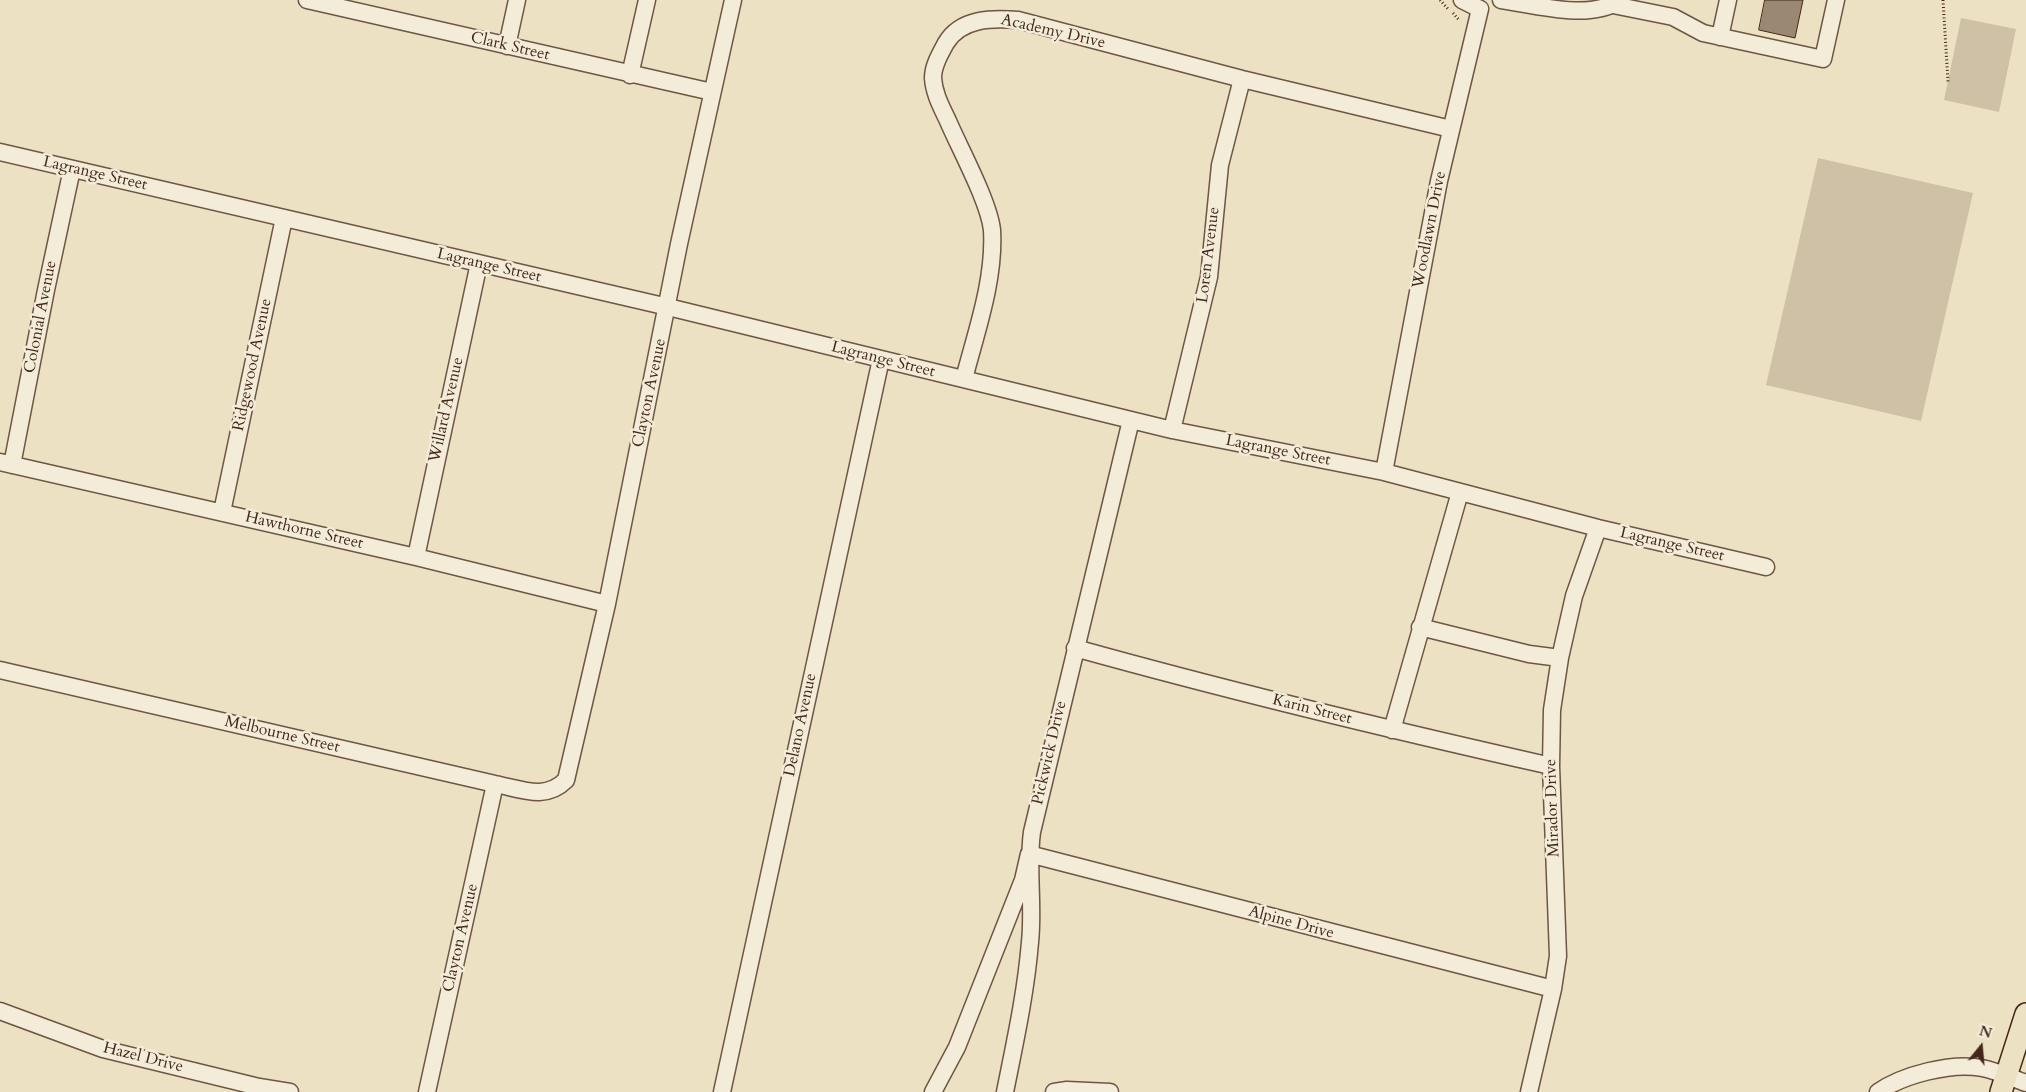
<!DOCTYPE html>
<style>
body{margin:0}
#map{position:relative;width:2026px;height:1092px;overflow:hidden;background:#ece1c3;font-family:Cardo,serif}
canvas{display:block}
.north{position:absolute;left:1956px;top:1022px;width:50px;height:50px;-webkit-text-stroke:4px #f3ecd8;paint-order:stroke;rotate:17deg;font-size:14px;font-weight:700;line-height:20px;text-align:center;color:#44271a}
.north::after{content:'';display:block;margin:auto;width:18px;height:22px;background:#44271a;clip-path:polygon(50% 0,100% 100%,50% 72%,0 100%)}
</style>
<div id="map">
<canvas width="2026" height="1092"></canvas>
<div class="north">N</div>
</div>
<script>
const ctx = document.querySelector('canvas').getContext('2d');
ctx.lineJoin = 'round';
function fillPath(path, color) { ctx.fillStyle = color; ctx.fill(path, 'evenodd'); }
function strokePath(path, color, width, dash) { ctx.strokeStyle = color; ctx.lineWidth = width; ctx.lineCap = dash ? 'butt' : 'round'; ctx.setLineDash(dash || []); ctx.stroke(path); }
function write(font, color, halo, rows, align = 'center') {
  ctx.font = font + ' Cardo,serif'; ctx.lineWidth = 5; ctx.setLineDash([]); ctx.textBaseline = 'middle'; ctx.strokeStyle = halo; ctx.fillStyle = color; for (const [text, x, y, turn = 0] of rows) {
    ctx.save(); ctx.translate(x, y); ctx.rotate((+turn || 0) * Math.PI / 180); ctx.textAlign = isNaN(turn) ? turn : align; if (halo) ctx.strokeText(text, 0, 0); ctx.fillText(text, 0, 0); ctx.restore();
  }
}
fillPath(new Path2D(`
 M1961,18l55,11 -17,83 -55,-12z
 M1818,158l155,35 -52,228 -155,-36z`), '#cfc1a6');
const building = new Path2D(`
 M1765,0h38l-8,38 -36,-8z`);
fillPath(building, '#9b8872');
strokePath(building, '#44271a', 1);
const minor = new Path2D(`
 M307,0l405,92
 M1501,0c34,5 90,21 119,0
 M1613,5l60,12 30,16 120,26 13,-59
 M1720,37l8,-37
 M507,46l10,-46
 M630,75l17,-75
 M0,152l668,155 504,123 212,42 214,56 168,39
 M964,379c12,-47 31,-99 28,-149 -3,-28 -32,-81 -44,-109 -6,-13 -14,-27 -15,-43 0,-12 7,-24 13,-35 15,-25 46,-25 72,-23l224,59 209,50
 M1172,430l37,-153 11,-112 22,-86
 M0,462l416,95 191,47
 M12,465l34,-175 26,-121
 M1384,472l55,-291 41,-172 -18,-9
 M222,512l62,-294
 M416,557l63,-294
 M1420,627l109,27 31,4
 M1075,648c158,44 316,82 476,118
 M0,670l495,114c27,5 50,17 71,-4l41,-176 72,-360 54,-244
 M1392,730l68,-238
 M0,1011l103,38 156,38 31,5
 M427,1092l68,-308
 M722,1092l159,-733
 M933,1092l24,-45 66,-167 6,-26 524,135
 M1005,1092c10,-50 21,-100 25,-150 4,-37 -3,-74 2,-110l99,-412
 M1054,1092l13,-2 43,2
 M1529,1092l24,-103 5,-33 -7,-190 1,-56 8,-52 14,-62 24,-68
 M1878,1092c25,-17 73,-30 104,-24 15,3 30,10 44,15`);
const major = new Path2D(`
 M2001,1092l25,-78`);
strokePath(minor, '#6e5644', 19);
strokePath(major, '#44271a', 24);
strokePath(new Path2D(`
 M1440,0l8,9
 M1943,0l5,82
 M1453,13l6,7`), '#44271a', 3, [1, 2.5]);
strokePath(minor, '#f3ecd8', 16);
strokePath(major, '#ece1c3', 21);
write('16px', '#44271a', '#f3ecd8', [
 ["Academy Drive",1053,32,13],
 ["Clark Street",510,47,13],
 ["Lagrange Street",95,174,13],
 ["Woodlawn Drive",1430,230,-79],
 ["Loren Avenue",1209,255,-83],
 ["Lagrange Street",489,266,13],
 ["Colonial Avenue",41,317,-79],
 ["Lagrange Street",883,360,14],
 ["Ridgewood Avenue",253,365,-78],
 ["Clayton Avenue",650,393,-78],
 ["Willard Avenue",447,410,-77],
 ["Lagrange Street",1278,451,11],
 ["Hawthorne Street",304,531,13],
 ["Lagrange Street",1672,545,13],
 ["Karin Street",1312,710,14],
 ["Delano Avenue",801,725,-78],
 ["Melbourne Street",282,735,13],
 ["Pickwick Drive",1050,753,-77],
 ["Mirador Drive",1553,808,-92],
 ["Alpine Drive",1291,923,15],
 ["Clayton Avenue",461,938,-77],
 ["Hazel Drive",143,1058,14]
]);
</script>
